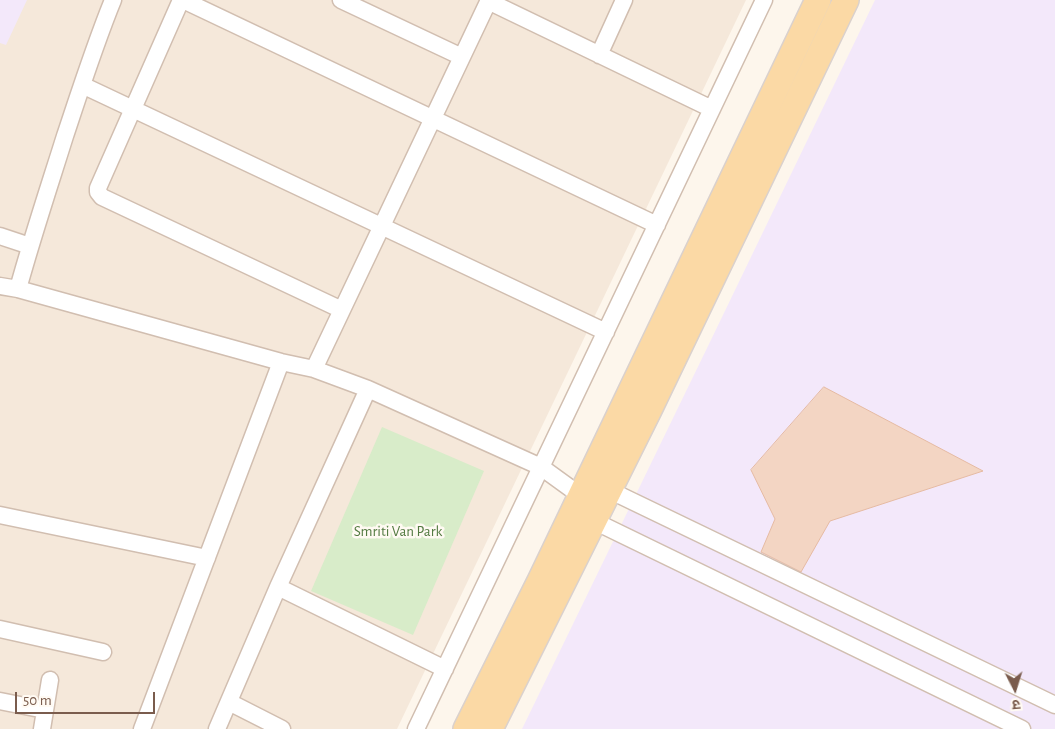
<!DOCTYPE html>
<meta charset="utf-8">
<style>
body{margin:0}
#map{position:relative;width:1055px;height:729px;overflow:hidden;background:#fdf6ec;font-family:"Alegreya Sans","Noto Sans Devanagari",sans-serif}
canvas{display:block}
.north{position:absolute;left:990px;top:664px;width:50px;height:50px;-webkit-text-stroke:4px #fffaf3;paint-order:stroke;rotate:175deg;font-size:14px;font-weight:700;line-height:20px;text-align:center;color:#7a5c4d}
.north::after{content:'';display:block;margin:auto;width:18px;height:22px;background:#7a5c4d;clip-path:polygon(50% 0,100% 100%,50% 72%,0 100%)}
.scale{position:absolute;left:15px;top:692px;width:140px;height:22px;box-sizing:border-box;border:2px solid #7a5c4d;border-top:0;padding-left:6px;font-size:15px;line-height:18px;white-space:nowrap;color:#7a5c4d;-webkit-text-stroke:4px #fffaf3;paint-order:stroke}
</style>
<div id="map">
<canvas width="1055" height="729"></canvas>
<div class="north">उ</div>
<div class="scale">50 m</div>
</div>
<script>
const ctx = document.querySelector('canvas').getContext('2d');
ctx.lineJoin = 'round';
function fillPath(path, color) { ctx.fillStyle = color; ctx.fill(path, 'evenodd'); }
function strokePath(path, color, width, dash) { ctx.strokeStyle = color; ctx.lineWidth = width; ctx.lineCap = dash ? 'butt' : 'round'; ctx.setLineDash(dash || []); ctx.stroke(path); }
function write(font, color, halo, rows, align = 'center') {
  ctx.font = font + ' "Alegreya Sans",sans-serif'; ctx.lineWidth = 5; ctx.setLineDash([]); ctx.textBaseline = 'middle'; ctx.strokeStyle = halo; ctx.fillStyle = color; for (const [text, x, y, turn = 0] of rows) {
    ctx.save(); ctx.translate(x, y); ctx.rotate((+turn || 0) * Math.PI / 180); ctx.textAlign = isNaN(turn) ? turn : align; if (halo) ctx.strokeText(text, 0, 0); ctx.fillText(text, 0, 0); ctx.restore();
  }
}
fillPath(new Path2D(`
 M0,0h746l-349,729h-397z`), '#f5e8da');
fillPath(new Path2D(`
 M0,0h27l-21,45 -6,-2z
 M875,0h180v729h-533l187,-385z`), '#f3e8fa');
fillPath(new Path2D(`
 M382,427l102,44 -71,164 -102,-44z`), '#d8ecc9');
const building = new Path2D(`
 M824,387l159,84 -153,50 -29,51 -40,-20 14,-33 -24,-49z`);
fillPath(building, '#f3d5c3');
strokePath(building, '#e6bba3', 1);
const minor = new Path2D(`
 M181,0l-83,188v4l4,5 240,113
 M183,0l474,225
 M341,0l121,57
 M488,1l224,108
 M599,55l25,-55
 M82,85l524,247
 M0,236l30,10
 M0,286l18,3 263,73 33,7 54,20 173,78 40,29 13,25 428,208
 M18,289c14,-51 31,-102 47,-153 15,-45 30,-92 48,-136
 M314,369l175,-369
 M600,492l9,-2 446,215
 M0,515l207,43
 M278,587l167,82
 M0,629l103,23
 M0,701l45,9
 M229,702l53,27
 M42,729l8,-49
 M142,729l139,-367
 M217,729l61,-142 90,-198
 M416,729l348,-729`);
const primary = new Path2D(`
 M466,729l74,-148 278,-581
 M490,729l159,-319 197,-410`);
strokePath(minor, '#d1beb0', 19);
strokePath(primary, '#dad1cd', 28);
strokePath(minor, '#fff', 16);
strokePath(primary, '#fbd9a5', 25);
write('15px', '#537a41', '#fffaf3', [
 ["Smriti Van Park",398,531]
]);
</script>
